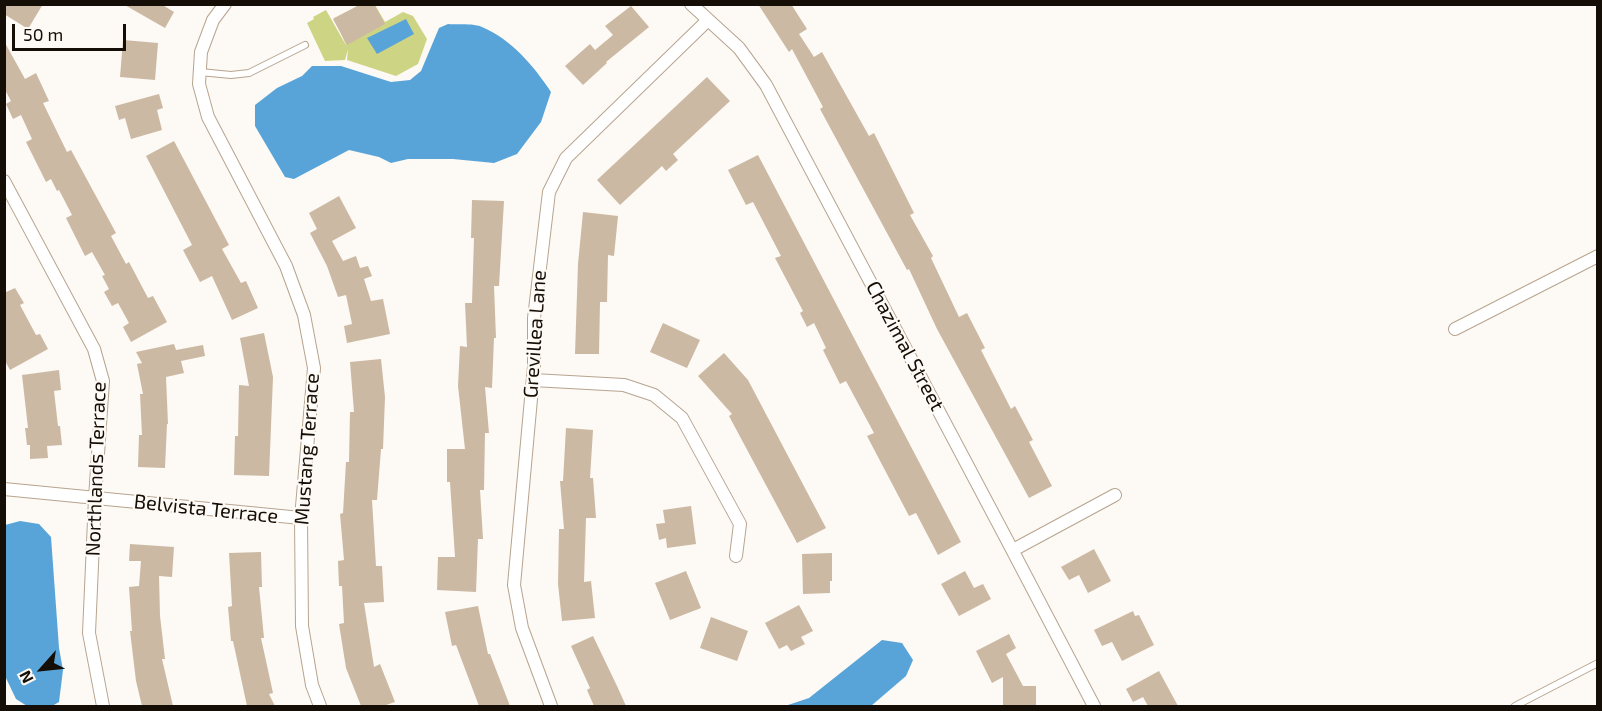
<!DOCTYPE html>
<style>
body{margin:0}
#map{position:relative;width:1602px;height:711px;overflow:hidden;background:#fdf9f4;font-family:"Exo 2",sans-serif}
canvas{display:block}
.frame{position:absolute;inset:0;border:6px solid #150e07;pointer-events:none}
.north{position:absolute;left:12px;top:639px;width:60px;height:60px;-webkit-text-stroke:4px #fdf9f4;paint-order:stroke;rotate:243deg;font-size:16px;font-weight:700;line-height:24px;text-align:center;color:#150e07}
.north::after{content:'';display:block;margin:auto;width:21px;height:27px;background:#150e07;clip-path:polygon(50% 0,100% 100%,50% 72%,0 100%)}
.scale{position:absolute;left:12px;top:24px;width:114px;height:27px;box-sizing:border-box;border:3px solid #150e07;border-top:0;padding-left:8px;font-size:18px;line-height:21px;white-space:nowrap;color:#150e07;-webkit-text-stroke:4px #fdf9f4;paint-order:stroke}
</style>
<div id="map">
<canvas width="1602" height="711"></canvas>
<div class="frame"></div>
<div class="north">N</div>
<div class="scale">50 m</div>
</div>
<script>
const ctx = document.querySelector('canvas').getContext('2d');
ctx.lineJoin = 'round';
function fillPath(path, color) { ctx.fillStyle = color; ctx.fill(path, 'evenodd'); }
function strokePath(path, color, width, dash) { ctx.strokeStyle = color; ctx.lineWidth = width; ctx.lineCap = dash ? 'butt' : 'round'; ctx.setLineDash(dash || []); ctx.stroke(path); }
function write(font, color, halo, rows, align = 'center') {
  ctx.font = font + ' "Exo 2",sans-serif'; ctx.lineWidth = 4.5; ctx.setLineDash([]); ctx.textBaseline = 'middle'; ctx.strokeStyle = halo; ctx.fillStyle = color; for (const [text, x, y, turn = 0] of rows) {
    ctx.save(); ctx.translate(x, y); ctx.rotate((+turn || 0) * Math.PI / 180); ctx.textAlign = isNaN(turn) ? turn : align; if (halo) ctx.strokeText(text, 0, 0); ctx.fillText(text, 0, 0); ctx.restore();
  }
}
fillPath(new Path2D(`
 M360,5h15l10,17 18,-10 10,4 14,23 -9,25 -22,12 -49,-16 1,-11 -3,11 -20,1 -18,-38 7,-4 -1,-2 13,-7 21,37 -13,-29z`), '#cdd483');
fillPath(new Path2D(`
 M406,19l8,15 -37,20 -10,-16z
 M448,24c10,1 25,-1 34,3 29,12 52,39 69,65l-10,30 -24,32 -23,9 -41,-4h-45l-17,4 -12,-6 -30,-7 -55,29 -9,-2 -30,-51v-21l22,-17 25,-12 10,-10h29l50,16 19,-2 11,-9 18,-43z
 M20,521l19,3 12,13 8,111 4,22 -4,32 -7,4h-25l-11,-7 -11,-23v-151z
 M882,640l20,3 11,17 -7,16 -35,30h-86l24,-8z`), '#58a4d9');
fillPath(new Path2D(`
 M4,4h39l-15,25 -24,-15z
 M123,4h38l13,8 -9,16z
 M361,4h13l11,20 -38,21 -14,-26z
 M758,4h33l16,25 -8,5 15,23 8,-5 47,84 5,-3 40,80 -4,2 23,41 -2,2 28,59 8,-4 18,35 -4,2 30,59 4,-3 18,34 -4,2 23,44 -23,12 -92,-169 -28,-60 -2,1 -87,-161 3,-2 -31,-58 -3,3z
 M631,6l18,21 -43,35 1,1 -24,22 -18,-19 25,-22 5,6 18,-15 -8,-9z
 M123,40l35,3 -3,37 -35,-3z
 M4,41l21,38 11,-6 13,28 -6,2 24,49 4,-2 45,83 -5,3 15,28 3,-2 19,36 5,-2 14,26 -36,20 -8,-15 6,-4 -11,-20 -6,3 -8,-14 5,-3 -7,-13 3,-1 -13,-23 -7,4 -19,-38 6,-3 -13,-25 -2,1 -6,-12 -5,3 -20,-40 6,-3 -11,-24 -8,4 -7,-15 5,-3 -7,-13z
 M707,77l23,24 -57,53 5,6 -12,11 -4,-5 -42,39 -23,-25z
 M159,94l4,14 -6,2 5,20 -31,9 -6,-21 -6,2 -4,-14z
 M174,141l55,104 -7,4 19,34 5,-2 12,27 -26,12 -20,-44 -12,6 -17,-32 9,-5 -46,-89z
 M758,155l203,387 -23,13 -22,-42 -7,3 -42,-80 7,-3 -28,-52 -6,3 -17,-34 3,-2 -12,-25 -7,4 -7,-14 3,-2 -28,-53 6,-2 -28,-54 -7,3 -18,-35z
 M339,196l17,32 -24,13 11,20 13,-5 4,12 8,-2 4,10 -8,3 7,22 12,-2 7,35 -43,9 -3,-17 8,-2 -6,-29 -8,2 -11,-31 -17,-33 7,-4 -8,-16z
 M472,200l32,1 -5,85h-5l2,52h-2l-2,50 -7,-1 4,46h-4l-1,57h-4l3,49h-5l-2,53 -39,-2 1,-33h17l-5,-75h-3v-33h18l-7,-63 2,-40 7,1 -2,-44h7l2,-65h-3z
 M583,212l35,4 -4,40 -6,-1 -1,47h-7l-1,52h-24l3,-90z
 M15,288l9,15 -4,2 16,30 4,-1 8,15 -38,21 -6,-11v-66z
 M663,323l37,17 -13,28 -37,-16z
 M264,333l9,44 -4,99 -35,-1 1,-39h3l1,-51 10,1 -9,-48z
 M174,344l2,6 27,-5 2,11 -24,5 3,12 -18,4 2,47h-1l-2,44 -27,-1 1,-32h3l-2,-41h3l-6,-30 5,-1 -6,-11z
 M724,353l24,27 78,148 -29,15 -68,-127 3,-2 -34,-38z
 M381,359l4,38 -2,52h-2l-4,51h-5l4,66h6l2,36 -20,1 10,64 6,-3 15,38 -12,4h-22l-15,-38 -7,-44 5,-1 -2,-37h-3l-1,-25 6,-1 -4,-46 3,-1 3,-51h3l1,-50h4l-4,-50z
 M59,370l2,20 -7,1 4,35h2l2,19 -15,1 1,12 -18,1v-14h-3l-2,-17h3l-6,-53z
 M566,428l27,2 -3,48h3l3,40h-10l-2,64 7,-1 4,37 -33,3 -4,-37 1,-55h5l-4,-48h3z
 M691,506l5,38 -29,4 -1,-10 -7,2 -3,-16 9,-1 -2,-13z
 M130,544l44,3 -2,30 -13,-1 1,40 5,43h-3l11,47h-31l-6,-25 -6,-50h2l-3,-44 10,-1 2,-25h-12z
 M1094,549l17,32 -23,12 -9,-18 -10,5 -8,-13z
 M261,552l1,35h-3l5,51h-3l12,55 -4,1 6,12h-28l-14,-65h-2l-3,-34 4,-1 -3,-53z
 M832,553v28h-2v12l-27,1 -1,-40z
 M686,571l15,37 -31,12 -15,-37z
 M965,571l9,17 9,-4 8,15 -32,17 -18,-32z
 M799,605l14,26 -12,6 4,7 -14,7 -4,-6 -8,4 -14,-26z
 M478,606l10,48h2l20,52h-31l-23,-61 -4,1 -7,-34z
 M1133,611l2,5 4,-1 15,30 -32,16 -10,-19 -10,4 -8,-16z
 M711,617l37,14 -11,30 -37,-13z
 M1009,634l7,14 -10,6 17,32h13v20h-33v-29l-11,6 -16,-32z
 M593,636l24,50 9,20h-32l-7,-16 3,-2 -19,-42z
 M1159,671l19,35h-30l-5,-9 -10,5 -7,-13z`), '#ccb9a3');
const lane = new Path2D(`
 M200,72l31,3 18,-2 56,-28
 M1515,706l83,-43`);
const street = new Path2D(`
 M225,4l-12,16 -12,32 -2,32 9,33 78,149 18,49 10,53 -13,150 1,108 10,59 8,21
 M691,4l48,44 27,37 241,455 87,166
 M4,181l90,168 9,32 -8,117 -6,135 14,73
 M1455,329l143,-73
 M533,380l91,5 30,10 28,23 58,106 -4,32
 M4,489l297,29
 M1013,550l102,-55
 M551,706l-29,-78 -8,-43 20,-219v-48l15,-126 17,-34 142,-138`);
strokePath(lane, '#b7a48f', 8);
strokePath(street, '#b7a48f', 14);
strokePath(lane, '#fff', 6);
strokePath(street, '#fff', 12);
write('20px', '#150e07', '#fdf9f4', [
 ["Grevillea Lane",535,334,-86],
 ["Chazimal Street",905,346,62],
 ["Mustang Terrace",307,449,-86],
 ["Northlands Terrace",96,469,-88],
 ["Belvista Terrace",206,509,6]
]);
</script>
